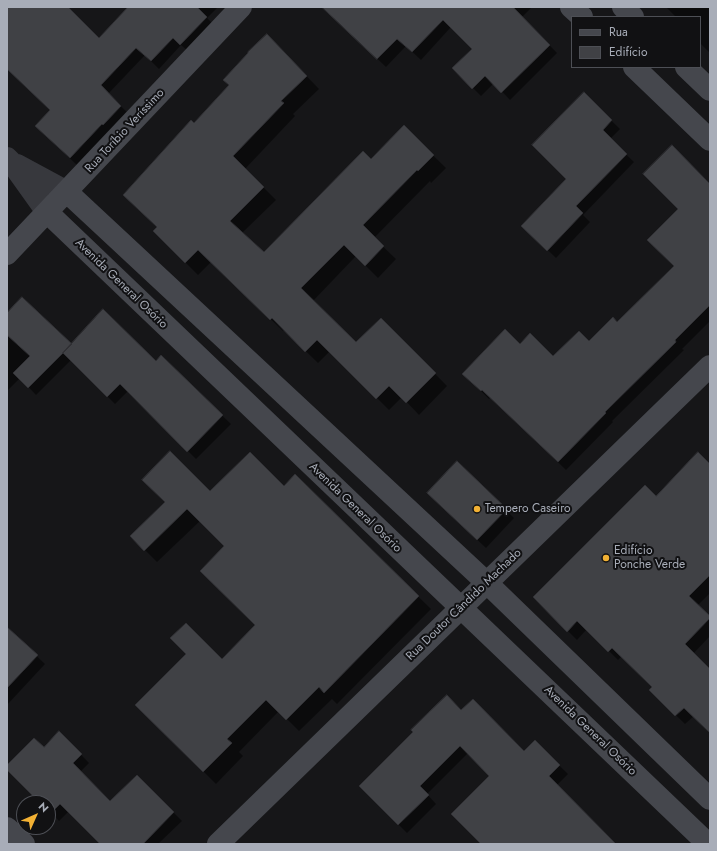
<!DOCTYPE html>
<meta charset="utf-8">
<style>
body{margin:0}
#map{position:relative;width:717px;height:851px;overflow:hidden;background:#161618;font-family:Jost,sans-serif}
canvas{display:block}
.frame{position:absolute;inset:0;border:8px solid #a8adb8;pointer-events:none}
.legend{position:absolute;left:571px;top:16px;width:130px;height:52px;box-sizing:border-box;background:#111113;border:1px solid #4d4f55;margin:0;padding:5px 7px;list-style:none;font-size:12px;color:#a8adb8}
.legend li{display:flex;align-items:center;gap:8px;height:20px}
.legend b{width:20px;border:1px solid #4d4f55}
.north{position:absolute;left:16px;top:795px;width:40px;height:40px;box-sizing:border-box;background:#111113;border:1px solid #4d4f55;border-radius:50%;rotate:45deg;font-size:11px;font-weight:700;line-height:16px;text-align:center;color:#a8adb8}
.north::after{content:'';display:block;margin:auto;width:14px;height:18px;background:#f2b134;clip-path:polygon(50% 0,100% 100%,50% 72%,0 100%)}
</style>
<div id="map">
<canvas width="717" height="851"></canvas>
<div class="frame"></div>
<ul class="legend">
<li><b style="height:5px;background:#45474d"></b>Rua</li>
<li><b style="height:11px;background:#404145"></b>Edifício</li>
</ul>
<div class="north">N</div>
</div>
<script>
const ctx = document.querySelector('canvas').getContext('2d');
ctx.lineJoin = 'round';
function fillPath(path, color) { ctx.fillStyle = color; ctx.fill(path, 'evenodd'); }
function strokePath(path, color, width, dash) { ctx.strokeStyle = color; ctx.lineWidth = width; ctx.lineCap = dash ? 'butt' : 'round'; ctx.setLineDash(dash || []); ctx.stroke(path); }
function write(font, color, halo, rows, align = 'center') {
  ctx.font = font + ' Jost,sans-serif'; ctx.lineWidth = 4; ctx.setLineDash([]); ctx.textBaseline = 'middle'; ctx.strokeStyle = halo; ctx.fillStyle = color; for (const [text, x, y, turn = 0] of rows) {
    ctx.save(); ctx.translate(x, y); ctx.rotate((+turn || 0) * Math.PI / 180); ctx.textAlign = isNaN(turn) ? turn : align; if (halo) ctx.strokeText(text, 0, 0); ctx.fillText(text, 0, 0); ctx.restore();
  }
}
fillPath(new Path2D(`
 M7,7h59l33,33 31,-33h88l-11,11 8,8 -26,26 -8,-7 -22,24 -14,-14 -37,39 21,20 -51,52 -34,-32 7,-24 -44,-43z
 M323,7h209l-10,10 35,36 -47,47 -16,-17 -13,13 -28,-28 20,-19 -22,-22 -30,33 -15,-14 -20,21z
 M666,7h44v46l-10,-10v-26h-24z
 M267,35l52,54 -26,25 2,2 -50,53 31,31 -34,33 22,20 107,-93 33,-33 42,41 -15,15 -1,-2 -56,57 22,21 -18,19 -22,-22 -43,45 43,43 25,-25 66,67 -28,29 -17,-18 -13,13 -59,-59 -12,12 -34,-33 -1,1 -72,-69 -13,13 -44,-44 4,-4 36,-103 36,-39z
 M584,94l36,35 -10,10 24,23 -51,53 7,7 -34,36 -33,-32 44,-47z
 M710,185v136l-28,28 2,1 -72,71 1,1 -47,48 -75,-73 -2,2 -17,-17 48,-37 33,12 36,-14 28,-20 58,-57z
 M7,315l65,30 84,17 5,-5 70,67 -35,35 -68,-68 -13,13 -44,-44 -35,35 -16,-17 -13,13z
 M457,463l57,55 -28,30 -50,-47z
 M710,465v128l-12,12 12,12v19l-17,18 17,16v62l-16,-16 -9,8 -35,-34 4,-3 -32,-31 -4,4 -31,-31 -10,11 -43,-43 122,-100z
 M295,476l136,133 -94,95 -5,-5 -33,32 -20,-20 -40,41 4,4 -27,28 -79,-79 85,-45 35,-35 -31,-79 -26,-25 -43,41 -26,-26 79,-44 74,-5z
 M7,628l38,36 -38,41z
 M462,711l62,41 11,-10 33,32 -11,11 58,59h-132l8,-68 -23,-23 -41,41 9,10 -29,29 -47,-47z
 M59,732l30,31 -9,9 30,30 27,-26 45,45 -24,23h-56l-33,-33 -10,10 -11,-12v-6h-6l-35,-35v-2l37,-18z`), '#0007');
const building = new Path2D(`
 M7,7h61l31,31 29,-31h69l10,10 -27,28 -7,-7 -22,23 -15,-13 -35,37 20,21 -18,19 -1,-1 -32,34 -35,-32 15,-16 -43,-41z
 M322,7h191l37,38 -49,48 -16,-17 -13,13 -20,-21 20,-19 -29,-29 -31,32 -15,-13 -20,20z
 M267,34l40,42 -26,25 3,2 -51,53 31,31 -34,34 34,31 99,-101 8,8 33,-34 30,30 -16,16 -1,-1 -54,55 21,21 -19,20 -21,-21 -43,43 55,54 25,-24 55,55 -30,30 -17,-17 -13,13 -59,-59 -12,12 -33,-34 -2,2 -72,-70 -13,13 -32,-32 4,-4 -34,-32 68,-75 3,3 35,-38 -6,-5 25,-27v-1z
 M584,92l28,28 -9,10 24,24 -51,52 7,7 -36,38 -26,-25 45,-47 -34,-34z
 M672,145l38,39v121l-35,35 1,2 -71,70 1,1 -48,49 -76,-72 -1,1 -19,-17 43,-45 15,15 10,-11 23,23 26,-25 10,10 24,-24 4,5 57,-56 -27,-26 31,-31 -35,-35z
 M22,297l50,47 -44,44 -15,-15 17,-17 -23,-21v-22z
 M103,309l53,52 5,-6 62,60 -36,37 -67,-68 -13,13 -44,-44z
 M170,451l40,40 40,-39 34,34 11,-12 124,122 -95,97 -5,-6 -33,33 -20,-20 -39,39 5,4 -29,29 -68,-67 51,-51 -16,-16 16,-15 36,36 33,-34 -55,-54 24,-25 -37,-37 -43,42 -14,-15 35,-34 -23,-22z
 M698,452l12,12v111l-21,21 21,20v2l-25,26 25,25v64l-26,-25 -9,8 -26,-26 3,-3 -40,-39 -4,4 -31,-31 -10,11 -34,-35 112,-112 11,11z
 M457,461l50,48 -30,31 -50,-47z
 M7,627l31,28 -31,33z
 M447,695l14,15 12,-11 51,52 11,-11 25,25 -11,11 67,68h-135l-30,-30 38,-38 -29,-30 -40,40 9,9 -31,30 -39,-39 54,-54 -2,-2z
 M59,731l23,23 -9,9 37,38 27,-26 37,37 -31,32h-43l-40,-40 -9,9 -3,-2v-8h-8l-33,-33v-5l27,-27 10,9z`);
fillPath(building, '#404145');
strokePath(building, '#303034', 1);
strokePath(new Path2D(`
 M7,158l5,5 35,49
 M17,165l50,27`), '#37383d', 22);
strokePath(new Path2D(`
 M571,7l11,10
 M623,7l10,10
 M634,67l76,73
 M686,67l24,23
 M67,192l420,391 223,216
 M47,212l661,632
 M7,254l234,-247
 M7,828l17,16
 M218,844l492,-478`), '#45474d', 22);
for (const [x, y, r, color] of [
 [477,509,4,"#f2b134"],
 [606,558,4,"#f2b134"]
]) { const dot = new Path2D(); dot.arc(x, y, r, 0, 2 * Math.PI); ctx.fillStyle = color; ctx.fill(dot); strokePath(dot, '#111113', 1.5); }
write('12px', '#a8adb8', '#111113', [
 ["Rua Toríbio Veríssimo",125,131,-47],
 ["Avenida General Osório",121,284,44],
 ["Avenida General Osório",355,508,44],
 ["Rua Doutor Cândido Machado",464,605,-44],
 ["Avenida General Osório",590,731,44]
]);
write('12px', '#a8adb8', '#111113', [
 ["Tempero Caseiro",485,509],
 ["Edifício",614,551],
 ["Ponche Verde",614,565]
], 'left');
</script>
